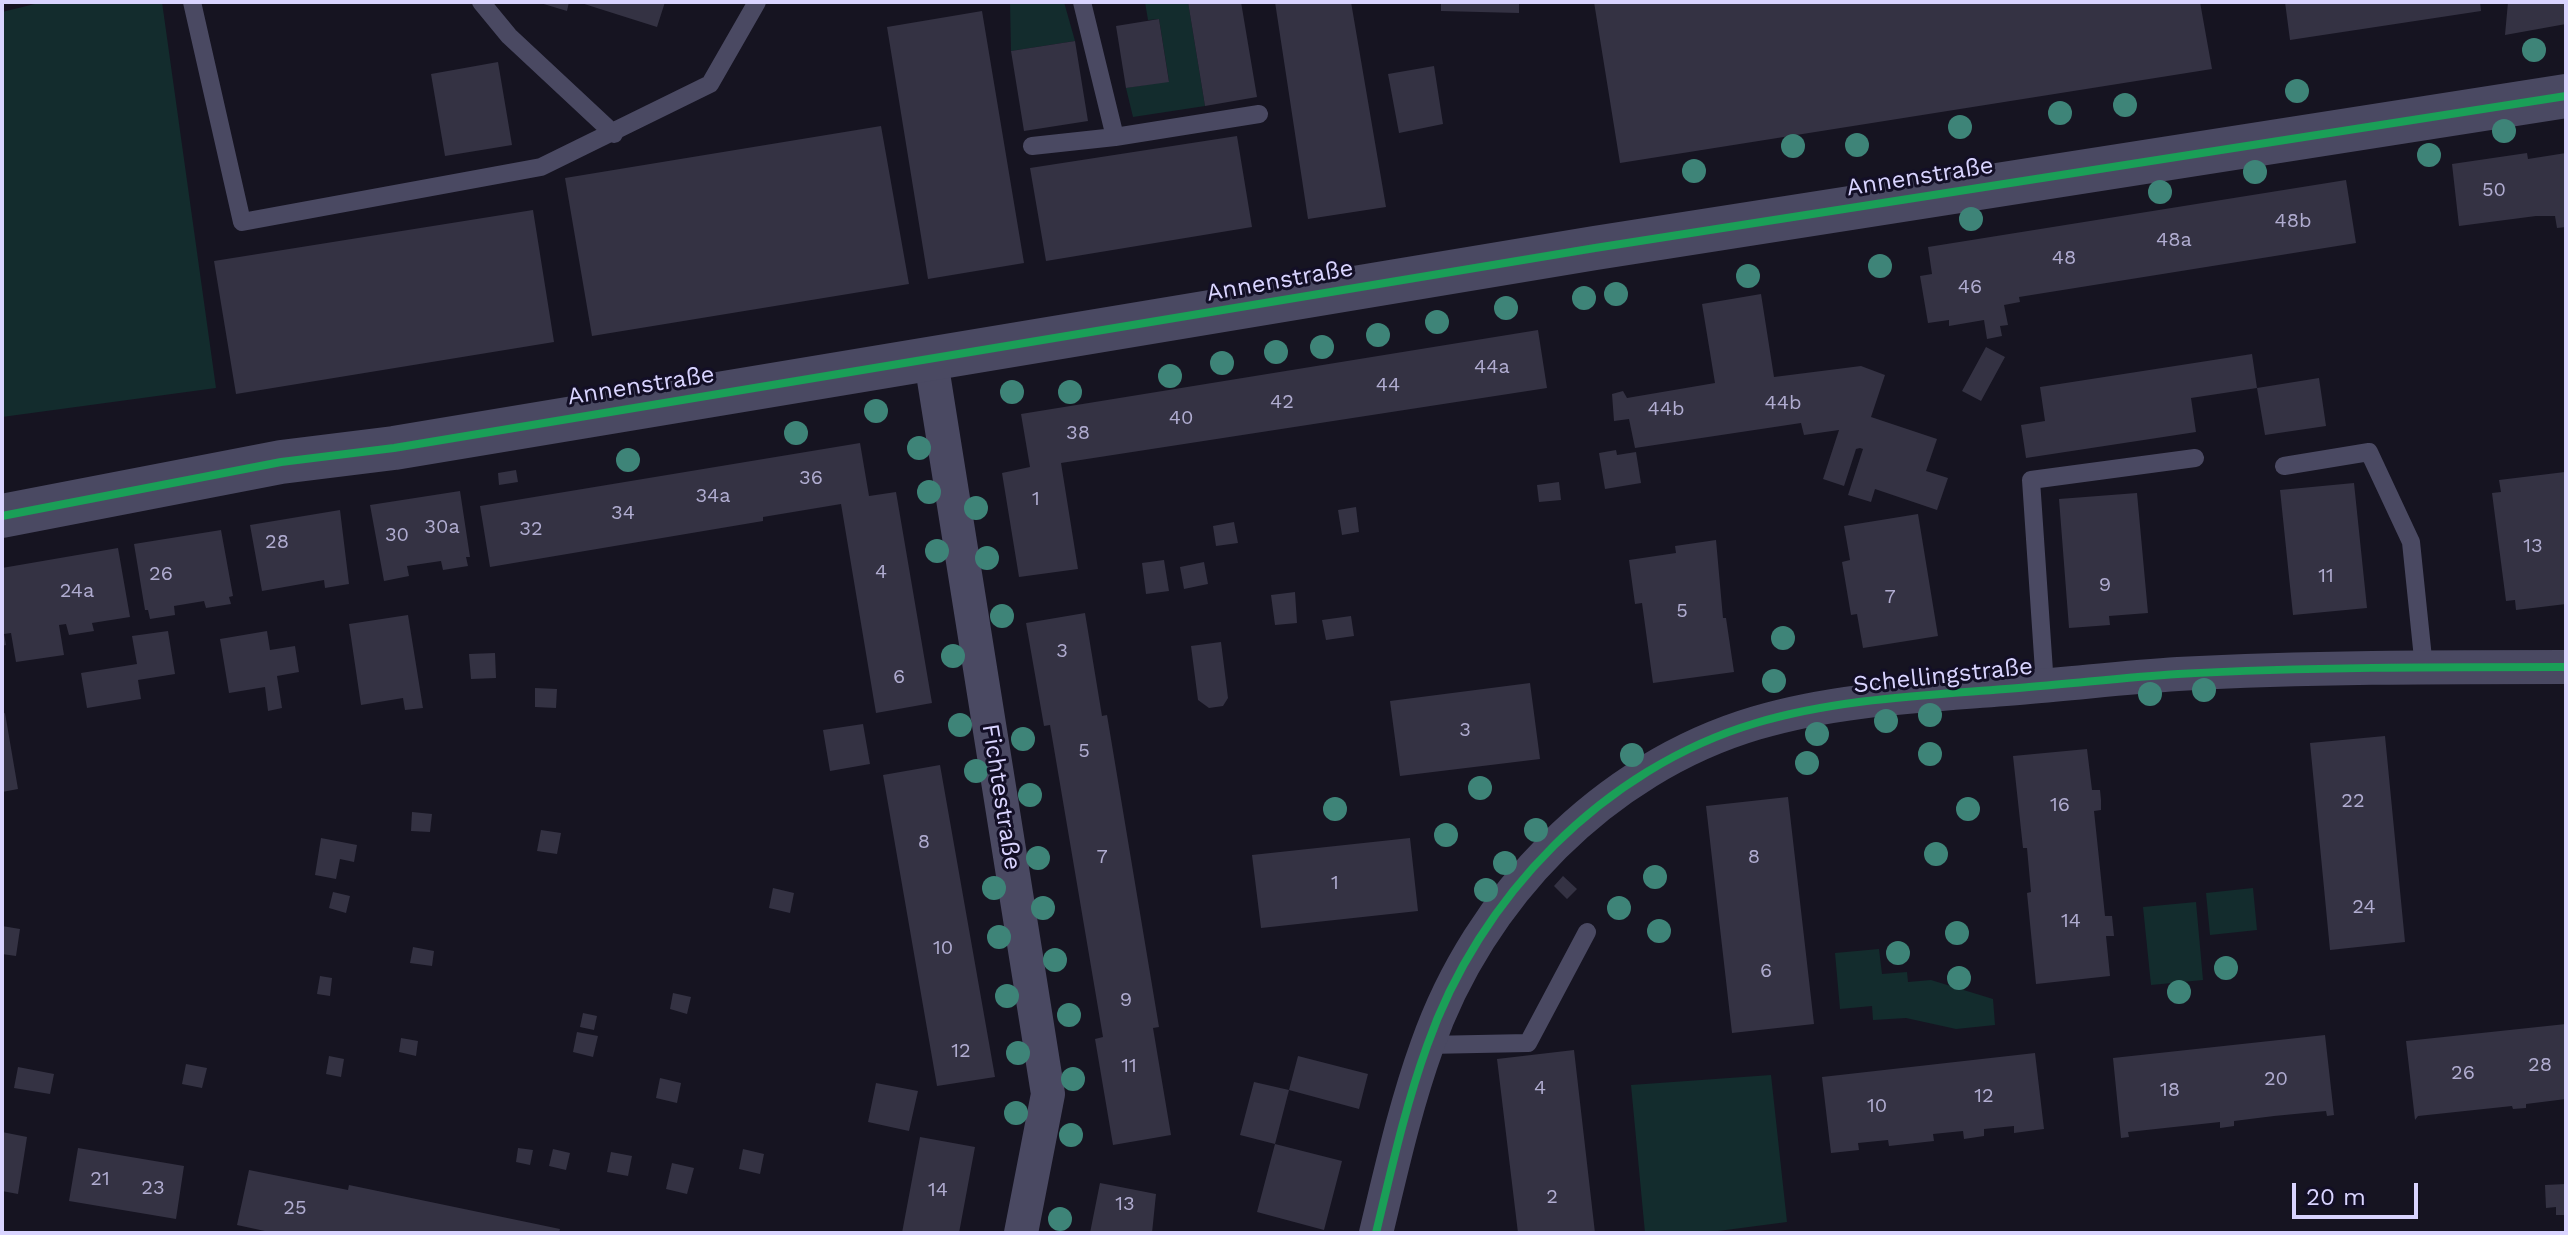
<!DOCTYPE html>
<meta charset="utf-8">
<style>
body{margin:0}
#map{position:relative;width:2568px;height:1235px;overflow:hidden;background:#161421;font-family:"Work Sans",sans-serif}
canvas{display:block}
.frame{position:absolute;inset:0;border:4px solid #d9d4ff;pointer-events:none}
.scale{position:absolute;left:2292px;top:1183px;width:126px;height:36px;box-sizing:border-box;border:4px solid #d9d4ff;border-top:0;padding-left:10px;font-size:24px;line-height:28px;white-space:nowrap;color:#d9d4ff;-webkit-text-stroke:6px #130f26;paint-order:stroke}
</style>
<div id="map">
<canvas width="2568" height="1235"></canvas>
<div class="frame"></div>
<div class="scale">20 m</div>
</div>
<script>
const ctx = document.querySelector('canvas').getContext('2d');
ctx.lineJoin = 'round';
function fillPath(path, color) { ctx.fillStyle = color; ctx.fill(path, 'evenodd'); }
function strokePath(path, color, width, dash) { ctx.strokeStyle = color; ctx.lineWidth = width; ctx.lineCap = dash ? 'butt' : 'round'; ctx.setLineDash(dash || []); ctx.stroke(path); }
function write(font, color, halo, rows, align = 'center') {
  ctx.font = font + ' "Work Sans",sans-serif'; ctx.lineWidth = 6; ctx.setLineDash([]); ctx.textBaseline = 'middle'; ctx.strokeStyle = halo; ctx.fillStyle = color; for (const [text, x, y, turn = 0] of rows) {
    ctx.save(); ctx.translate(x, y); ctx.rotate((+turn || 0) * Math.PI / 180); ctx.textAlign = isNaN(turn) ? turn : align; if (halo) ctx.strokeText(text, 0, 0); ctx.fillText(text, 0, 0); ctx.restore();
  }
}
fillPath(new Path2D(`
 M43,2h119l54,386 -214,29v-405z
 M1010,2h54l11,39 -64,10z
 M1145,2h43l17,104 -72,11 -7,-29 43,-7 -10,-62 -11,1z
 M2253,888l4,42 -47,5 -4,-42z
 M2196,902l7,78 -52,5 -8,-78z
 M1879,949l3,25 25,-2 1,10 23,-2 62,19 2,26 -39,4 -50,-11 -33,2 -1,-14 -32,3 -5,-56z
 M1771,1075l16,147 -84,11h-58l-14,-148z`), '#132c2d');
fillPath(new Path2D(`
 M537,2h32l-2,9z
 M578,2h87l-8,25z
 M1188,2h53l16,95 -52,9z
 M1275,2h76l35,205 -78,12z
 M1441,2h78v11l-78,-2z
 M1594,2h606l12,67 -592,94z
 M2285,2h195l1,9 -191,29z
 M2508,2h58v22l-61,11z
 M982,11l42,252 -96,16 -41,-252z
 M1159,19l10,63 -43,6 -10,-62z
 M1075,41l13,80 -64,10 -13,-80z
 M498,62l14,83 -67,11 -14,-82z
 M1434,66l9,58 -44,9 -11,-59z
 M881,126l28,158 -317,52 -27,-158z
 M1237,136l15,91 -206,34 -16,-93z
 M2527,153l1,6 38,-6v74l-9,1 -2,-12h-19l-77,10 -7,-62z
 M2346,180l10,63 -337,54 1,5 -16,3 4,20 -8,1 2,10 -15,3 -3,-19 -35,6v-6l-21,3 -8,-47 12,-2 -4,-27z
 M533,210l21,132 -318,52 -22,-133z
 M1761,294l13,83 87,-11 24,9 -14,42 66,22 -11,32 22,7 -11,32 -62,-21 -4,13 -23,-7 15,-46 -3,-1 -4,1 -12,37 -21,-7 16,-49 -35,5 -3,-12 -166,25 -6,-29 -15,2 -2,-27 11,-3 4,7 88,-15 -13,-79z
 M1538,330l9,58 -486,75 17,106 -59,8 -17,-104 28,-6 -9,-53z
 M1986,347l19,10 -24,44 -19,-10z
 M2252,354l5,34 -66,10 5,34 -170,26 -5,-33 24,-4 -5,-34z
 M2319,378l7,48 -61,9 -8,-47z
 M860,443l9,53 27,-4 36,211 -56,10 -35,-209 -78,13v4l-273,46 -10,-61z
 M1616,450l1,5 19,-3 5,31 -36,6 -6,-36z
 M516,470l2,12 -19,3 -1,-12z
 M2565,472l1,132 -50,6 -1,-10 -9,1 -14,-108 9,-1 -2,-12z
 M1559,482l2,18 -22,2 -2,-17z
 M2354,483l13,125 -74,7 -13,-125z
 M460,491l10,66h-4l2,9 -25,4 -2,-9 -34,5 2,10 -25,5 -14,-76z
 M2137,493l11,120 -39,3 1,9 -41,3 -10,-129z
 M1356,507l3,25 -17,3 -4,-25z
 M340,510l9,74 -24,4 -1,-8 -62,11 -12,-66z
 M1918,514l20,122 -75,12 -6,-34 -6,1 -9,-53 8,-2 -6,-34z
 M1234,522l4,21 -22,3 -3,-20z
 M221,530l12,66 -4,1 2,7 -25,4 -2,-7 -30,5 1,9 -25,4 -2,-9h-3l-11,-66z
 M1716,540l7,78h3l8,54 -81,11 -11,-80 -7,1 -6,-44 47,-7 -1,-7z
 M118,548l12,69 -38,6 2,8 -25,4 -3,-11 -7,1 5,30 -48,7 -5,-29 -7,1 2,11 -4,1v-78z
 M1164,560l5,31 -23,3 -4,-31z
 M1204,562l4,22 -24,5 -4,-22z
 M1295,592l2,31 -22,2 -4,-30z
 M1085,613l17,103 5,-1 52,312 -6,1 18,107 -58,10 -18,-106 8,-2 -53,-312 -6,1 -18,-103z
 M408,615l15,93 -18,2 -2,-12 -42,7 -12,-81z
 M1351,616l3,20 -28,4 -4,-20z
 M168,631l7,43 -37,6 3,19 -54,9 -6,-35 56,-9 -5,-28z
 M267,631l3,19 25,-4 4,26 -22,4 5,32 -14,3 -3,-24 -36,6 -9,-54z
 M1221,642l7,56 -5,8 -14,2 -11,-8 -7,-54z
 M495,653l1,25 -25,1 -2,-25z
 M1530,683l10,76 -140,17 -10,-75z
 M535,688l22,1 -1,19 -21,-1z
 M5,713l13,76 -16,3v-78z
 M863,724l7,40 -40,7 -7,-41z
 M2385,736l20,206 -75,8 -20,-207z
 M2087,749l5,41h8l1,10v10l-7,1 11,105h7l2,20h-8l4,40 -74,8 -9,-91 4,-1 -4,-44h-4l-10,-92z
 M940,765l55,312 -58,9 -54,-311z
 M1788,797l26,227 -82,9 -26,-227z
 M412,812l20,2 -2,18 -19,-1z
 M541,830l20,3 -4,21 -20,-3z
 M321,838l36,7 -3,17 -14,-3 -4,20 -21,-4z
 M1410,838l8,73 -157,17 -9,-73z
 M1563,876l14,13 -10,10 -13,-13z
 M773,888l21,5 -4,20 -21,-5z
 M333,892l17,4 -4,17 -17,-5z
 M2,926l18,3 -4,27 -14,-2z
 M413,947l21,4 -2,15 -22,-3z
 M320,976l12,2 -2,18 -13,-2z
 M673,993l18,4 -4,17 -17,-5z
 M583,1013l14,3 -3,14 -14,-3z
 M2566,1024v75l-40,5v4l-13,1 -1,-3 -94,10 -3,4 -9,-79z
 M577,1032l21,4 -5,21 -20,-5z
 M2325,1035l9,80 -7,1 -1,-5 -52,5 -40,5v5l-14,2v-6l-92,10 1,5 -8,1 -8,-80z
 M401,1038l17,3 -2,15 -17,-4z
 M1574,1050l21,183h-77l-21,-174z
 M2035,1053l9,76 -30,4v-7l-30,3v7l-20,3 -1,-8 -30,3 1,7 -45,5 -1,-6 -30,3 1,7 -28,3 -9,-76z
 M329,1056l15,3 -3,18 -15,-3z
 M1298,1056l70,18 -9,35 -70,-19z
 M186,1064l21,4 -5,20 -20,-4z
 M18,1067l36,7 -4,20 -36,-6z
 M660,1078l21,5 -4,20 -21,-5z
 M1254,1082l35,8 -14,54 -35,-9z
 M876,1083l42,8 -9,40 -41,-9z
 M2,1132l25,5 -9,57 -16,-3z
 M920,1137l55,10 -16,86h-57z
 M1275,1144l67,17 -18,69 -67,-18z
 M78,1148l106,18 -8,53 -107,-18z
 M518,1148l15,2 -3,15 -14,-3z
 M553,1149l17,4 -4,17 -17,-4z
 M743,1149l21,5 -4,20 -21,-5z
 M611,1152l21,4 -4,20 -21,-4z
 M672,1163l22,5 -7,26 -21,-5z
 M249,1170l99,20 1,-5 211,44 -1,4h-285l-37,-8z
 M1100,1183l56,11 -4,39h-62z
 M2566,1184v31h-10v-8l-10,1 -1,-23z`), '#343243');
strokePath(new Path2D(`
 M192,2l50,220 299,-55 169,-83 47,-82
 M481,2l28,34 105,98
 M1082,2l33,135 144,-23
 M1032,146l83,-9
 M2284,466l85,-14 42,90 13,126
 M2045,686l-14,-206 164,-22
 M1427,1045l101,-2 59,-111`), '#4a4962', 18);
strokePath(new Path2D(`
 M931,361l117,733 -27,139
 M1376,1233c15,-62 29,-126 51,-187 52,-149 177,-278 329,-323 87,-26 183,-28 273,-36 50,-4 99,-10 149,-13 129,-7 259,-7 388,-7`), '#4a4962', 34);
strokePath(new Path2D(`
 M2,516l279,-54 113,-14 1201,-200 971,-152`), '#4a4962', 44);
strokePath(new Path2D(`
 M2,516l279,-54 113,-14 1201,-200 971,-152
 M1376,1233c15,-62 29,-126 51,-187 52,-149 177,-278 329,-323 87,-26 183,-28 273,-36 50,-4 99,-10 149,-13 129,-7 259,-7 388,-7`), '#1a9f57', 8);
ctx.fillStyle = '#3e8478';
for (const [x, y] of [
 [2534,50],
 [2297,91],
 [2125,105],
 [2060,113],
 [1960,127],
 [2504,131],
 [1857,145],
 [1793,146],
 [2429,155],
 [1694,171],
 [2255,172],
 [2160,192],
 [1971,219],
 [1880,266],
 [1748,276],
 [1616,294],
 [1584,298],
 [1506,308],
 [1437,322],
 [1378,335],
 [1322,347],
 [1276,352],
 [1222,363],
 [1170,376],
 [1012,392],
 [1070,392],
 [876,411],
 [796,433],
 [919,448],
 [628,460],
 [929,492],
 [976,508],
 [937,551],
 [987,558],
 [1002,616],
 [1783,638],
 [953,656],
 [1774,681],
 [2204,690],
 [2150,694],
 [1930,715],
 [1886,721],
 [960,725],
 [1817,734],
 [1023,739],
 [1930,754],
 [1632,755],
 [1807,763],
 [976,771],
 [1480,788],
 [1030,795],
 [1335,809],
 [1968,809],
 [1536,830],
 [1446,835],
 [1936,854],
 [1038,858],
 [1505,863],
 [1655,877],
 [994,888],
 [1486,890],
 [1043,908],
 [1619,908],
 [1659,931],
 [1957,933],
 [999,937],
 [1898,953],
 [1055,960],
 [2226,968],
 [1959,978],
 [2179,992],
 [1007,996],
 [1069,1015],
 [1018,1053],
 [1073,1079],
 [1016,1113],
 [1071,1135],
 [1060,1219]
]) { ctx.beginPath(); ctx.arc(x, y, 12, 0, 2 * Math.PI); ctx.fill(); }
write('20px', '#b0acd0', null, [
 ["50",2494,190],
 ["48b",2293,221],
 ["48a",2174,240],
 ["48",2064,258],
 ["46",1970,287],
 ["44a",1492,367],
 ["44",1388,385],
 ["42",1282,402],
 ["44b",1783,403],
 ["44b",1666,409],
 ["40",1181,418],
 ["38",1078,433],
 ["36",811,478],
 ["34a",713,496],
 ["1",1036,499],
 ["34",623,513],
 ["30a",442,527],
 ["32",531,529],
 ["30",397,535],
 ["28",277,542],
 ["13",2533,546],
 ["4",881,572],
 ["26",161,574],
 ["11",2326,576],
 ["9",2105,585],
 ["24a",77,591],
 ["7",1890,597],
 ["5",1682,611],
 ["3",1062,651],
 ["6",899,677],
 ["3",1465,730],
 ["5",1084,751],
 ["22",2353,801],
 ["16",2060,805],
 ["8",924,842],
 ["7",1102,857],
 ["8",1754,857],
 ["1",1335,883],
 ["24",2364,907],
 ["14",2071,921],
 ["10",943,948],
 ["6",1766,971],
 ["9",1126,1000],
 ["12",961,1051],
 ["28",2540,1065],
 ["11",1129,1066],
 ["26",2463,1073],
 ["20",2276,1079],
 ["4",1540,1088],
 ["18",2170,1090],
 ["12",1984,1096],
 ["10",1877,1106],
 ["21",100,1179],
 ["23",153,1188],
 ["14",938,1190],
 ["2",1552,1197],
 ["13",1125,1204],
 ["25",295,1208]
]);
write('24px', '#d9d4ff', '#130f26', [
 ["Annenstraße",1920,177,-9],
 ["Annenstraße",1280,281,-10],
 ["Annenstraße",641,386,-9],
 ["Schellingstraße",1943,676,-6],
 ["Fichtestraße",1001,797,81]
]);
</script>
